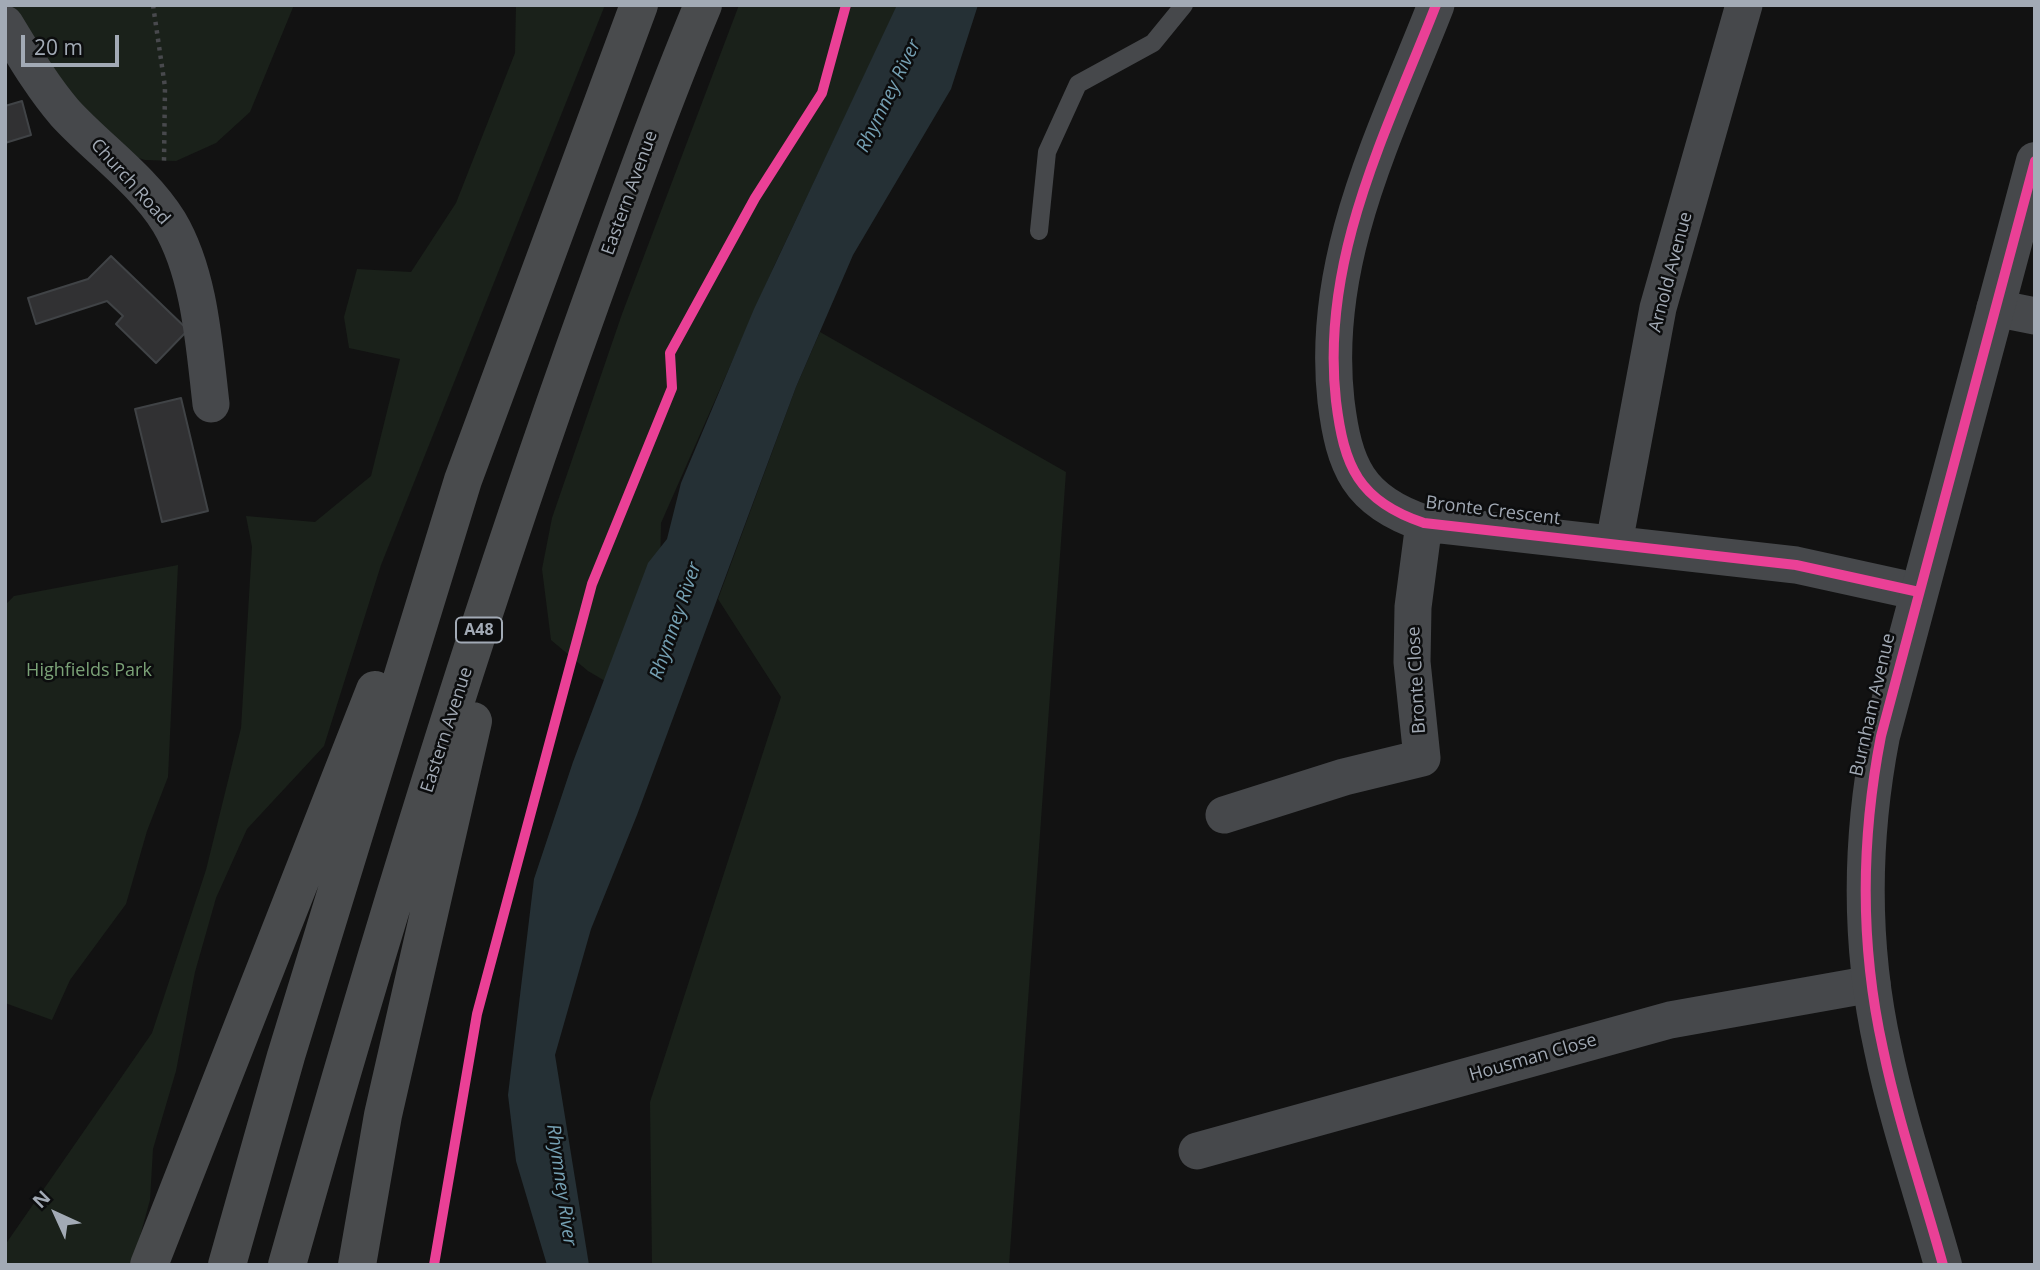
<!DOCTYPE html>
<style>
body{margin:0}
#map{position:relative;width:2040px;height:1270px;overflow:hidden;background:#121212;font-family:"Open Sans",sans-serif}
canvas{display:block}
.frame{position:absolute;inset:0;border:7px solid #a2aab5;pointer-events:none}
.north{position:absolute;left:21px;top:1179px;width:70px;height:70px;-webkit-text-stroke:5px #0c0d0e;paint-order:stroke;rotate:315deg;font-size:19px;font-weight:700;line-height:28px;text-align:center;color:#a2aab5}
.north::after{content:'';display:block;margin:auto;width:24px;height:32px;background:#a2aab5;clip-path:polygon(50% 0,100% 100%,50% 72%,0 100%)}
.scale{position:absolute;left:21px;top:35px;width:98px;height:32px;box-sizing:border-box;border:4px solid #a2aab5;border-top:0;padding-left:9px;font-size:21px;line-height:24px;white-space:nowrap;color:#a2aab5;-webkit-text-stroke:5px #0c0d0e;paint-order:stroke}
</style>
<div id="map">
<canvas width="2040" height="1270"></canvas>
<div class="frame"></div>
<div class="north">N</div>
<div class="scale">20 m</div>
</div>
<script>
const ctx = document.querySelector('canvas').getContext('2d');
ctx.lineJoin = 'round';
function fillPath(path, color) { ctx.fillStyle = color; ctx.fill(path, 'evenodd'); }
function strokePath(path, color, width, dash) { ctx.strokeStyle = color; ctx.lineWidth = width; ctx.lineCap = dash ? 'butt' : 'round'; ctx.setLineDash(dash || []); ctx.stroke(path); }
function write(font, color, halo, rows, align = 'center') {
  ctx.font = font + ' "Open Sans",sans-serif'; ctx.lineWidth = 5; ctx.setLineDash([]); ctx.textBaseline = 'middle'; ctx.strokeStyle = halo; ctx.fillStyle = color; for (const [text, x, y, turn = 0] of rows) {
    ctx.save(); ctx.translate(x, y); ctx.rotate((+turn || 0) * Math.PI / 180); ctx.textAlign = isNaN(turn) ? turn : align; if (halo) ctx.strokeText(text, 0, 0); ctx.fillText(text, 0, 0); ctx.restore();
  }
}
fillPath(new Path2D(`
 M5,5h289l-44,107 -34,31 -40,18 -31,-1 -33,-11 -59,-69z
 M516,5h89l-224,560 -57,181 -77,83 -31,69 -21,74 -19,99 -23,78 -3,51 -18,65h-127v-20l147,-212 54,-163 35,-142 11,-181 -6,-31 69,6 56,-46 29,-117 -51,-11 -5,-31 13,-48 54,3 45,-69 59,-150z
 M739,5h159l-123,259 -114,259 -1,50 -43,115 -29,-17 -37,-31 -9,-71 10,-51 70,-204z
 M820,332l246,140 -57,793h-357l-2,-163 131,-405 -63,-98 78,-212z
 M178,565l-10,212 -21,54 -21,73 -56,76 -18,40 -47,-17v-398l9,-9z`), '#1a211a');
fillPath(new Path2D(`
 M897,5h81l-27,84 -98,166 -57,132 -159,428 -46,114 -36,126 34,210h-42l-31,-104 -8,-66 26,-216 39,-117 75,-199 19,-24 14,-56 73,-174z`), '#253035');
const building = new Path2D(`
 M22,101l9,34 -26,8v-37z
 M111,256l77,74 -32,33 -40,-39 7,-8 -16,-15 -71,23 -8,-26 60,-19z
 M181,398l27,113 -46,11 -27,-113z`);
fillPath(building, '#313133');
strokePath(building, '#404346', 2);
strokePath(new Path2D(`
 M153,5l12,82 -1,74
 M434,1265l43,-251 115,-430 80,-196 -2,-35 85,-155 67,-105 24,-88`), '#48494d', 4.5, [3.5, 5]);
strokePath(new Path2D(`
 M1039,231l8,-79 31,-68 75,-41 31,-38`), '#46484b', 18);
strokePath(new Path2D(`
 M1436,5c-50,128 -116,254 -100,396 8,65 22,100 88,122l372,42 123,27
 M5,24c19,31 36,61 60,89 33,36 78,67 104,109 31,52 35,123 42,182
 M1995,308l40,8
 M1614,543l44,-235 86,-303
 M1224,815l120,-38 78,-19 -10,-96 1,-55 11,-84
 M1197,1151l473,-131 202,-36`), '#46484b', 37);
strokePath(new Path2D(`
 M1943,1265c-20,-72 -45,-144 -60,-216 -23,-103 -22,-210 -2,-313l154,-575`), '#46484b', 38);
strokePath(new Path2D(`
 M149,1265l226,-575
 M227,1265l59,-209 177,-576 176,-475
 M287,1265c86,-306 179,-611 285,-910 42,-117 83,-235 131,-350
 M357,1265l26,-150 90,-394`), '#494b4d', 38);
strokePath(new Path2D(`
 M1436,5c-50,128 -116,254 -100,396 8,65 22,100 88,122l372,42 123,27
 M434,1265l43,-251 115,-430 80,-196 -2,-35 85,-155 67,-105 24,-88
 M1943,1265c-20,-72 -45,-144 -60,-216 -23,-103 -22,-210 -2,-313l154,-575`), '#ea4096', 10);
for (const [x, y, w] of [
 [479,630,46]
]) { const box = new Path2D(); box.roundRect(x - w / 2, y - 12.5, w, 25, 5); ctx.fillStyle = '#0c0d0e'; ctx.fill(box); strokePath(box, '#a2aab5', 2); }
write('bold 16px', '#a2aab5', null, [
 ["A48",479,630]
]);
write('18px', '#a2aab5', '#0c0d0e', [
 ["Church Road",130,182,48],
 ["Eastern Avenue",630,193,-70],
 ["Arnold Avenue",1671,272,-75],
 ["Bronte Crescent",1493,511,7],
 ["Bronte Close",1417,680,-93],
 ["Burnham Avenue",1873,705,-77],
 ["Eastern Avenue",447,730,-72],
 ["Housman Close",1533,1058,-16]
]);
write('18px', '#7ba277', '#0c0d0e', [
 ["Highfields Park",89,671]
]);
write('italic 19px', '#75a0b3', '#0c0d0e', [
 ["Rhymney River",889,96,-64],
 ["Rhymney River",676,621,-71],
 ["Rhymney River",561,1185,82]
]);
</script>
